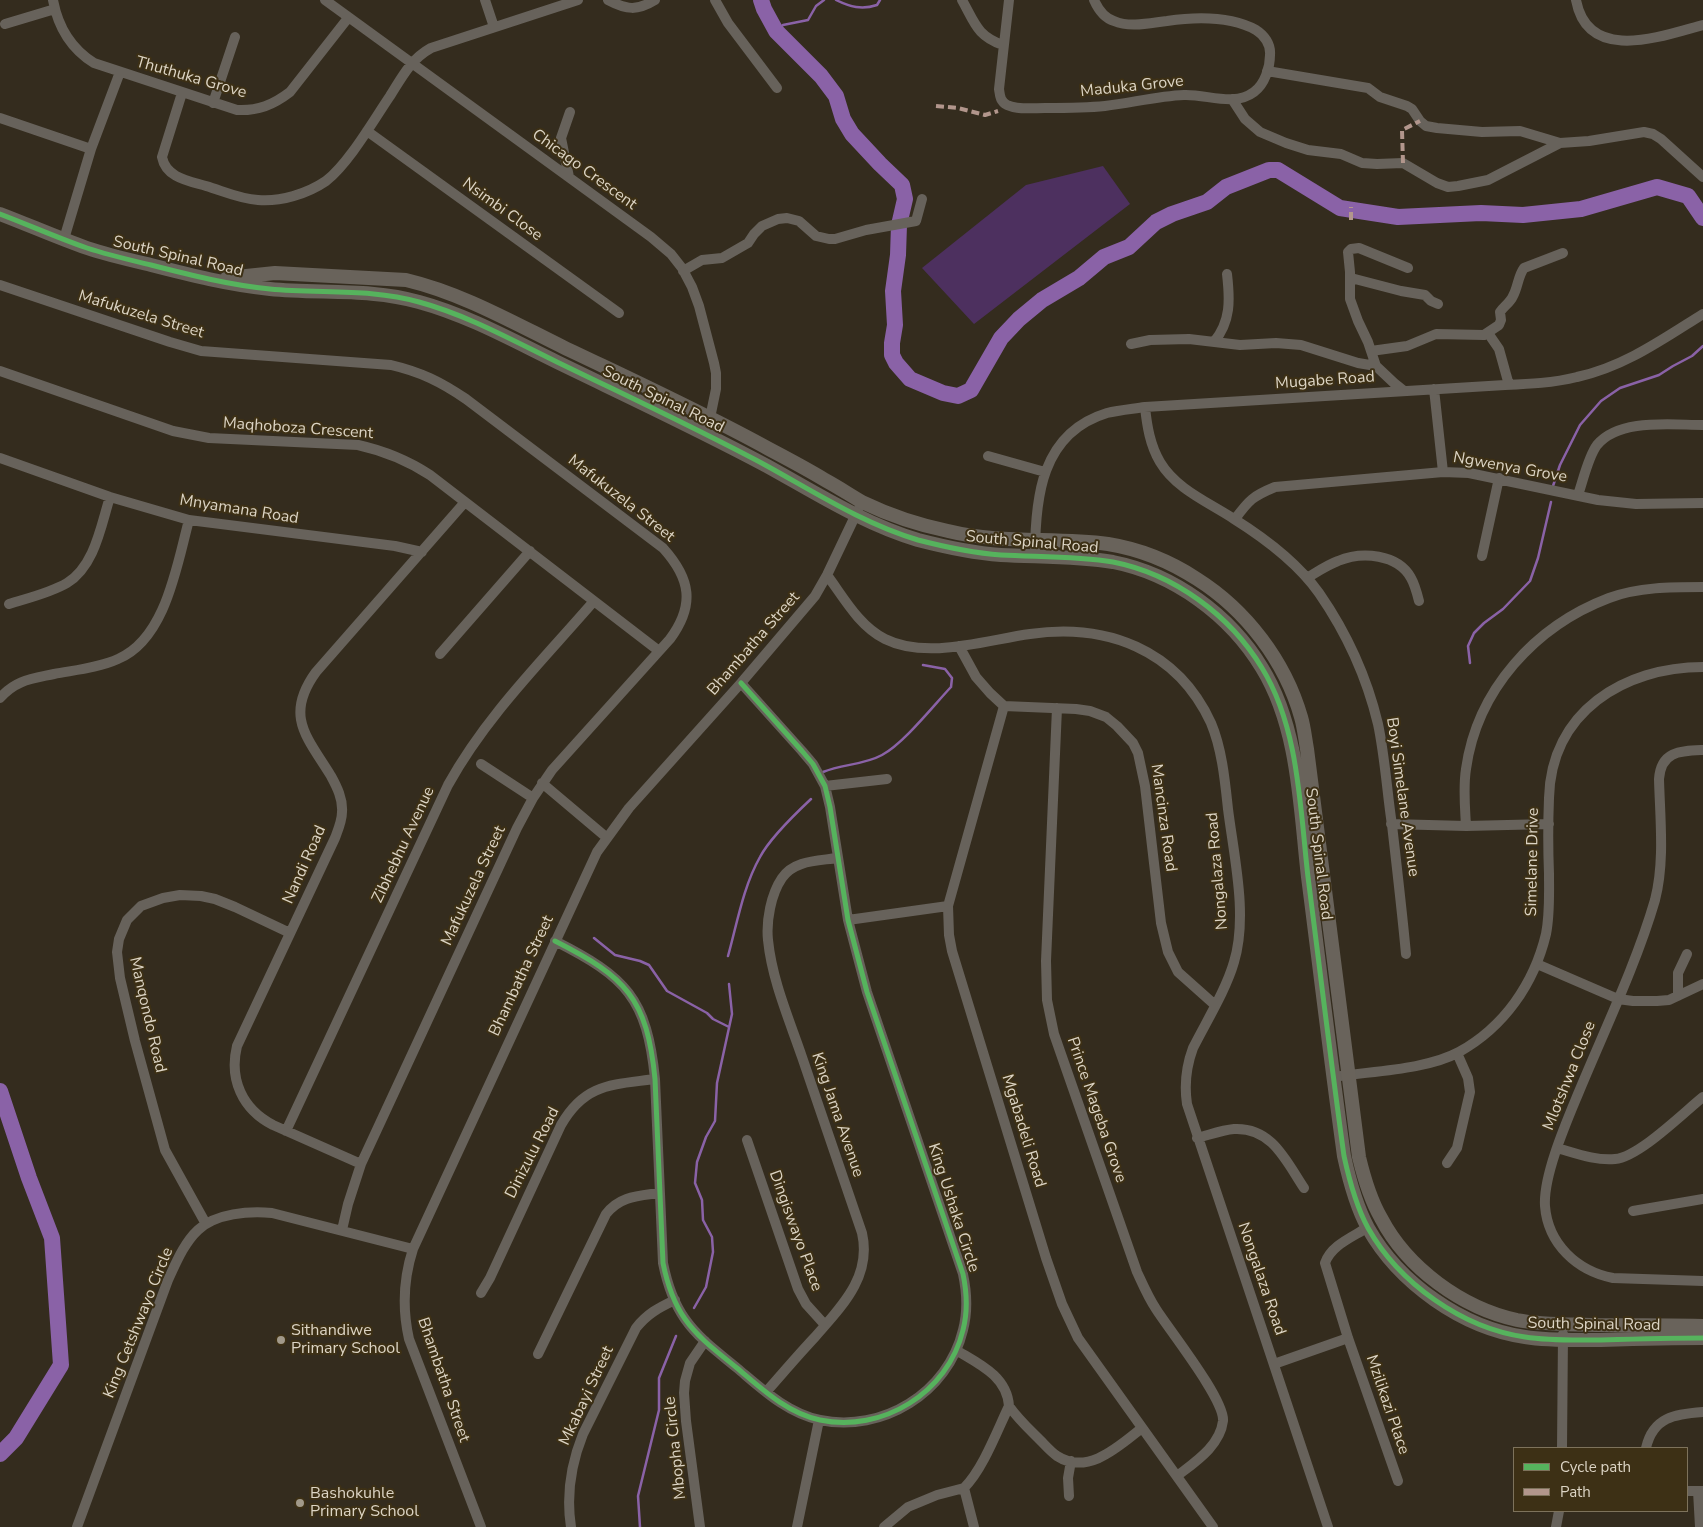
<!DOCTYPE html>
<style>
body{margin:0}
#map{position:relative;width:1703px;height:1527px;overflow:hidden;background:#342c1e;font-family:"Nunito Sans",sans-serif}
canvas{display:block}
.legend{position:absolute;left:1513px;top:1447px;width:175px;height:65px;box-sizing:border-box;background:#3d3015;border:1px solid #7d725b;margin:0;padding:6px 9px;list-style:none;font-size:15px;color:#dcd4c4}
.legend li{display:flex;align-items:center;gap:10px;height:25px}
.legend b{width:25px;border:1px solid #7d725b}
</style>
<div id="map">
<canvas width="1703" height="1527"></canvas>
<ul class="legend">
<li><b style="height:6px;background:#56b35d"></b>Cycle path</li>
<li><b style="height:6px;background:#b2968c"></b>Path</li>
</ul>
</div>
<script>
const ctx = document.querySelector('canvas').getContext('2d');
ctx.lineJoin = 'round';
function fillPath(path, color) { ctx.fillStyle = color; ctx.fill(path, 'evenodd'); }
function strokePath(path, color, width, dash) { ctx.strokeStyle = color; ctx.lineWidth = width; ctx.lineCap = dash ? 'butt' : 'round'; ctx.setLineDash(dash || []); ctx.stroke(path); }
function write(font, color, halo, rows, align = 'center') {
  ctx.font = font + ' "Nunito Sans",sans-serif'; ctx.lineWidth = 4; ctx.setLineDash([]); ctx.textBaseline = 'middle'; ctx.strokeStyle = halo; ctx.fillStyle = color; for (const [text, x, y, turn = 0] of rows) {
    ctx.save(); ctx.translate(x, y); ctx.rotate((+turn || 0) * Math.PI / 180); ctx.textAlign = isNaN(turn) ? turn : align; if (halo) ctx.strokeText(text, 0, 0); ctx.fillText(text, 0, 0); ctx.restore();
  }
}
fillPath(new Path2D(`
 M1103,166l27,38 -156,120 -52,-56 104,-83z`), '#4d305f');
strokePath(new Path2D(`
 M836,0c14,7 26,10 41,5l3,-5
 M776,31l7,-6 25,-5 8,-14 8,-6
 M1553,486l7,-21 20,-40 21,-24 19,-13 39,-13 14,-9 19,-10 11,-10
 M1470,663l-2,-17 6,-13 10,-10 19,-14 27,-28 8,-23 13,-56
 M823,772c19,-8 41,-7 59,-17 22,-12 51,-49 69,-68l1,-9 -7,-9 -22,-4
 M594,938l21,17 25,6 9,4 18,26 40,22 6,6 16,8
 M728,956c9,-32 15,-69 32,-99 10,-19 35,-43 51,-58
 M694,1308l12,-21 7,-35 -1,-15 -9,-17 -1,-20 -7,-17 2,-21 9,-25 9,-16 2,-38 15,-69 -3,-30
 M640,1527l-2,-31 21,-86v-32l17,-42`), '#8a62a7', 2.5);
strokePath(new Path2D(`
 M761,0l3,9 12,22 45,45 15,20 7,23 9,15 28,30 22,21 3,14 -6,26 -1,30 -5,36 2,34 -3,18v12l4,8 14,16 33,14 15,3 13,-6 30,-52 18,-19 23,-19 37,-22 25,-21 25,-10 27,-25 16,-8 35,-12 19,-15 43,-17h9l62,38 58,9 83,-4 42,2 58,-6 76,-22 31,9 15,22
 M0,1091l29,87 23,60 9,127 -45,73 -16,16`), '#8a62a7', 16);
strokePath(new Path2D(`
 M53,0c5,27 17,48 41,63l143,47c21,1 36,-5 53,-18l58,-74
 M325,0l326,237 20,17 11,14 10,19 7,19 15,57 2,10v16l-6,29 -6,15
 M485,0l9,27
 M608,0c19,10 29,11 47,0
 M715,0l13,23 49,65
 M962,0c13,23 15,36 41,45
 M1009,0l-10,89c1,7 1,12 8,16 11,5 26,3 38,3 20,0 40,0 60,-2 26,-3 53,-10 79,-11 23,-1 50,12 70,-3 11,-8 16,-25 16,-37 1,-11 -6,-20 -14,-25 -26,-14 -61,-13 -89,-9 -17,2 -37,7 -53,0 -10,-3 -16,-12 -20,-21
 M1576,0c12,64 86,36 127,25
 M5,24l50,-15
 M1267,71l101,17 12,9 27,9 5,3 8,12 6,5 11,2 45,4 38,-1 40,12 29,-2 55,-9 9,2 8,5 42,38
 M182,93l-20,64c4,21 27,24 44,29 17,5 34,13 52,14 22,2 49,-6 68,-19 23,-18 47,-60 64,-85 12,-19 21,-37 41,-48l147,-48
 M1232,99l13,20 15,13 26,11 22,7 33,4 21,9 15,1 26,-1 34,20 11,4 10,-1 30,-6 72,-37
 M213,103l22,-66
 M0,118l91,31
 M367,131l252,182
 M569,177l-8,-39 9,-26
 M64,239l27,-90 29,-77
 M683,271l19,-11 20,-2 26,-15 6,-9 8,-8 16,-7 9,-1 12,3 17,15 13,3h6l31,-9 50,-9 6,-22
 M1351,278l50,13 24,4 6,6 7,3
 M0,285l170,57 31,9 190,14c30,7 50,17 75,34l197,149c28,31 32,57 7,91l-118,131 -19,28 -16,30 -156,336 -13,40 -6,26
 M1488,333l11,16 10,36
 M1214,342c17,-21 16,-42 13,-68
 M1131,344l19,-4 39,-1 51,6 36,-2 25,2 57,18 18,3
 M1371,351l36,-5 29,-12 48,1 15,-10 2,-5 -1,-8c4,-6 10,-9 13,-16 5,-9 5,-20 11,-28l39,-15
 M0,371l173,60 36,7 149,7c27,6 49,15 72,30l229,176
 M1434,389l9,83
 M1404,391l-10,-8 -18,-17 -8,-24 -10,-21 -8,-22v-27l-2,-20 3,-3 8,-1 49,20
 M1145,407c2,19 5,38 15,55 16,27 48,40 74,57 32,20 63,43 85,74 27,39 48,85 59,131 7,33 9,68 14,101 5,43 10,86 14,129
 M988,456l57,16
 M0,458l110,39 79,23 206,26 27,6
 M1578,495c5,-14 10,-38 19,-50 22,-27 74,-20 106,-20
 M1235,519c14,-19 18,-23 40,-32l168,-15 26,1 129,27 38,4 67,-1
 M1035,556c0,-58 6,-123 72,-143 12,-3 25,-4 38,-6l360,-22c24,-1 48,-2 72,-8 47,-10 86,-38 126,-63
 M1482,556l17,-78
 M827,575c17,23 32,51 58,64 42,21 101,1 145,-5 76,-11 147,15 181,89 11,26 14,58 17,86 6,48 20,107 6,153 -8,28 -28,60 -41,86 -7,19 -9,36 -6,56l141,423
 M1307,578c10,-6 20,-13 31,-17 24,-10 60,-7 73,17 4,7 6,15 8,23
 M9,604c19,-6 41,-11 58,-21 28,-17 34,-58 43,-86
 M959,646l17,31 14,16 14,13 72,3 14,2 16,6 11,9 16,17 5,10 7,33 16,137 7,29 10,20 37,33
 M440,654l90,-103
 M0,698c16,-18 31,-19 54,-24 21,-4 44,-6 64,-15 48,-20 59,-95 71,-139
 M1004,706l-56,200 1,29 3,16 94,307 16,46 16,34 135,189
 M1057,708l-11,253 1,39 7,34 83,238c6,13 11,25 19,37 14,22 69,91 67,112 -3,25 -28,41 -46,55
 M1703,750c-23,1 -42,1 -44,29 1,39 6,83 -4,121 -19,65 -51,131 -77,194 -12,29 -35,82 -33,112 3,38 32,65 68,72l90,3
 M481,764l52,34
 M542,783l64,54
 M825,786l62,-7
 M1391,824l75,2 83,-2
 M1466,826c-1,-19 -3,-38 0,-57 11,-79 69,-143 143,-171 29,-11 63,-11 94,-11
 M848,920l100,-14
 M555,941c71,36 92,57 100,138l8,184c4,20 10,39 22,56 14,20 34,34 52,49 25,21 50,45 83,52 62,13 128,-27 143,-90 5,-19 4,-37 0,-56l-96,-282 -19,-72 -18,-113 -5,-21 -12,-22 -11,-13 -61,-68
 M1537,964l81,35 15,2h24l12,-1 34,-16
 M1678,996v-23l9,-19
 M1334,1077c37,-6 92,-7 125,-25 45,-25 75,-68 87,-118 4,-20 3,-40 3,-60 -1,-25 -1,-51 0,-76 2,-86 75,-131 154,-131
 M286,1131l162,-346c38,-69 95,-125 146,-184
 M1197,1138c12,-3 25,-8 37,-9 38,-2 52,32 70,59
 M747,1140l51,149 8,15 19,21
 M1557,1148c18,5 39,13 58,11 24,-2 68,-46 88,-62
 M1447,1163l10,-15 13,-56 -2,-14 -11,-25
 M361,1164l-88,-39c-31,-16 -44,-46 -36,-79l98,-208c3,-8 7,-17 7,-26 1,-13 -5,-25 -11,-36 -24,-39 -47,-60 -15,-104l149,-170
 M1633,1211l70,-12
 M206,1224l-41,-74 -30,-109 -15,-63 -3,-26 2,-13 8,-19 14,-14 22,-8 17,-3 21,1 14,3 20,8 55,26
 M1368,1227c-15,10 -37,18 -43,36l23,75 50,143
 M481,1293l9,-15 71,-153c24,-42 51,-40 94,-46
 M956,1350c23,14 51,26 53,56 -12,25 -26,63 -45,82l10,39
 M538,1354l68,-140c14,-18 32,-18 53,-21
 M1274,1364l74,-26
 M766,1392c16,-18 32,-37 49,-55 26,-30 57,-60 47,-104 -20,-58 -40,-117 -60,-176 -13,-38 -30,-77 -34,-117 -2,-19 3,-46 14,-62 12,-18 36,-17 55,-20
 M1009,1406c9,13 20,23 31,34 5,5 11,12 17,16 31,20 62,-10 85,-28
 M1562,1448l1,-114
 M1646,1448c7,-31 29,-34 57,-36
 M1687,1491h16
 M1698,1491l2,36
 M1069,1496l-1,-18 3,-17
 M77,1527l91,-247c8,-17 16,-37 30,-50 18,-17 51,-19 74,-17l141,36
 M481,1527l-72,-188c-7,-31 -6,-59 4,-90l184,-397 32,-44 112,-125 74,-87 12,-21 31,-65
 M571,1527c-5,-32 0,-63 12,-93l53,-106c11,-14 22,-20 39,-28
 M700,1527l-14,-106 -2,-28 1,-12 5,-18 15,-22
 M797,1527l22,-107
 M884,1527l24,-20 29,-12 27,-7
 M1556,1527l3,-16`), '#67625b', 10);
strokePath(new Path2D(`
 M0,214c29,11 58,24 87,34 21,7 43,12 64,17 39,10 78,20 119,24 49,5 101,-1 149,13 48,13 93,38 138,60 70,34 141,67 210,104 49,27 97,58 151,74 27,7 55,13 83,15 37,2 76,1 112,7 61,12 117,53 149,106 37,60 38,140 46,209 12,93 23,186 36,279 5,23 12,50 24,72 31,55 94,100 157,109 25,4 50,3 76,3 34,-1 68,-2 102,-2
 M227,278l48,-5 131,7c55,13 106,42 157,67 69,33 139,65 206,102 19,10 38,20 56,31 13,7 25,15 37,22 27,13 57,23 86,29 53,13 106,6 160,13 31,5 63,18 89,35 49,31 88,82 104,138 3,10 4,21 6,32l52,408c5,21 11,42 22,61 26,50 81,90 136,102 26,5 53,4 79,5 36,0 71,0 107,1`), '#69635b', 14);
strokePath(new Path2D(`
 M936,106l22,2 27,7 13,-4
 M1403,163l-1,-33 18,-9
 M1351,220v-13`), '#b2968c', 4, [8, 4]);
strokePath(new Path2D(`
 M0,214c29,11 58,24 87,34 21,7 43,12 64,17 39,10 78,20 119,24 49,5 101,-1 149,13 48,13 93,38 138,60 70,34 141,67 210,104 49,27 97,58 151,74 27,7 55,13 83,15 37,2 76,1 112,7 61,12 117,53 149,106 37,60 38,140 46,209 12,93 23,186 36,279 5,23 12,50 24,72 31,55 94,100 157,109 25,4 50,3 76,3 34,-1 68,-2 102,-2
 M555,941c71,36 92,57 100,138l8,184c4,20 10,39 22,56 14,20 34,34 52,49 25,21 50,45 83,52 62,13 128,-27 143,-90 5,-19 4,-37 0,-56l-96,-282 -19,-72 -18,-113 -5,-21 -12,-22 -11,-13 -61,-68`), '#56b35d', 5);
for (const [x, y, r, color] of [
 [281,1340,5,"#a1998a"],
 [300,1503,5,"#a1998a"]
]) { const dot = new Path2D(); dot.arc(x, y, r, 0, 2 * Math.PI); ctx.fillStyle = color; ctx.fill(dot); strokePath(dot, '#3d3015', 2); }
write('16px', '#dcd4c4', '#3d3015', [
 ["Thuthuka Grove",191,78,16],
 ["Maduka Grove",1132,87,-6],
 ["Chicago Crescent",584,170,36],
 ["Nsimbi Close",502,210,36],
 ["South Spinal Road",178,257,13],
 ["Mafukuzela Street",141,315,17],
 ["Mugabe Road",1325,381,-4],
 ["South Spinal Road",663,400,26],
 ["Maqhoboza Crescent",298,429,4],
 ["Ngwenya Grove",1510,468,10],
 ["Mafukuzela Street",621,499,38],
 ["Mnyamana Road",239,510,9],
 ["South Spinal Road",1032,543,5],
 ["Bhambatha Street",754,644,-49],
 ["Boyi Simelane Avenue",1402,797,82],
 ["Mancinza Road",1163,818,82],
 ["Zibhebhu Avenue",404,845,-65],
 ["South Spinal Road",1318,854,83],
 ["Simelane Drive",1533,862,-89],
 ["Nandi Road",305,865,-66],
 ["Nongalaza Road",1218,871,-95],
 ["Mafukuzela Street",474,886,-65],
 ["Bhambatha Street",522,976,-65],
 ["Manqondo Road",147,1015,77],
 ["Mlotshwa Close",1570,1076,-68],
 ["Prince Mageba Grove",1096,1110,71],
 ["King Jama Avenue",837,1115,71],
 ["Mgabadeli Road",1023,1131,73],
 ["Dinizulu Road",533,1153,-63],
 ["King Ushaka Circle",953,1208,72],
 ["Dingiswayo Place",795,1231,70],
 ["Nongalaza Road",1261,1279,71],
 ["King Cetshwayo Circle",139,1323,-68],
 ["South Spinal Road",1594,1325,1],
 ["Bhambatha Street",443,1380,71],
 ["Mkabayi Street",587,1396,-65],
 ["Mzilikazi Place",1387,1405,71],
 ["Mbopha Circle",676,1448,-96]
]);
write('16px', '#dcd4c4', '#3d3015', [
 ["Sithandiwe",291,1331],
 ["Primary School",291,1349],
 ["Bashokuhle",310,1494],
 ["Primary School",310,1512]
], 'left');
</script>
